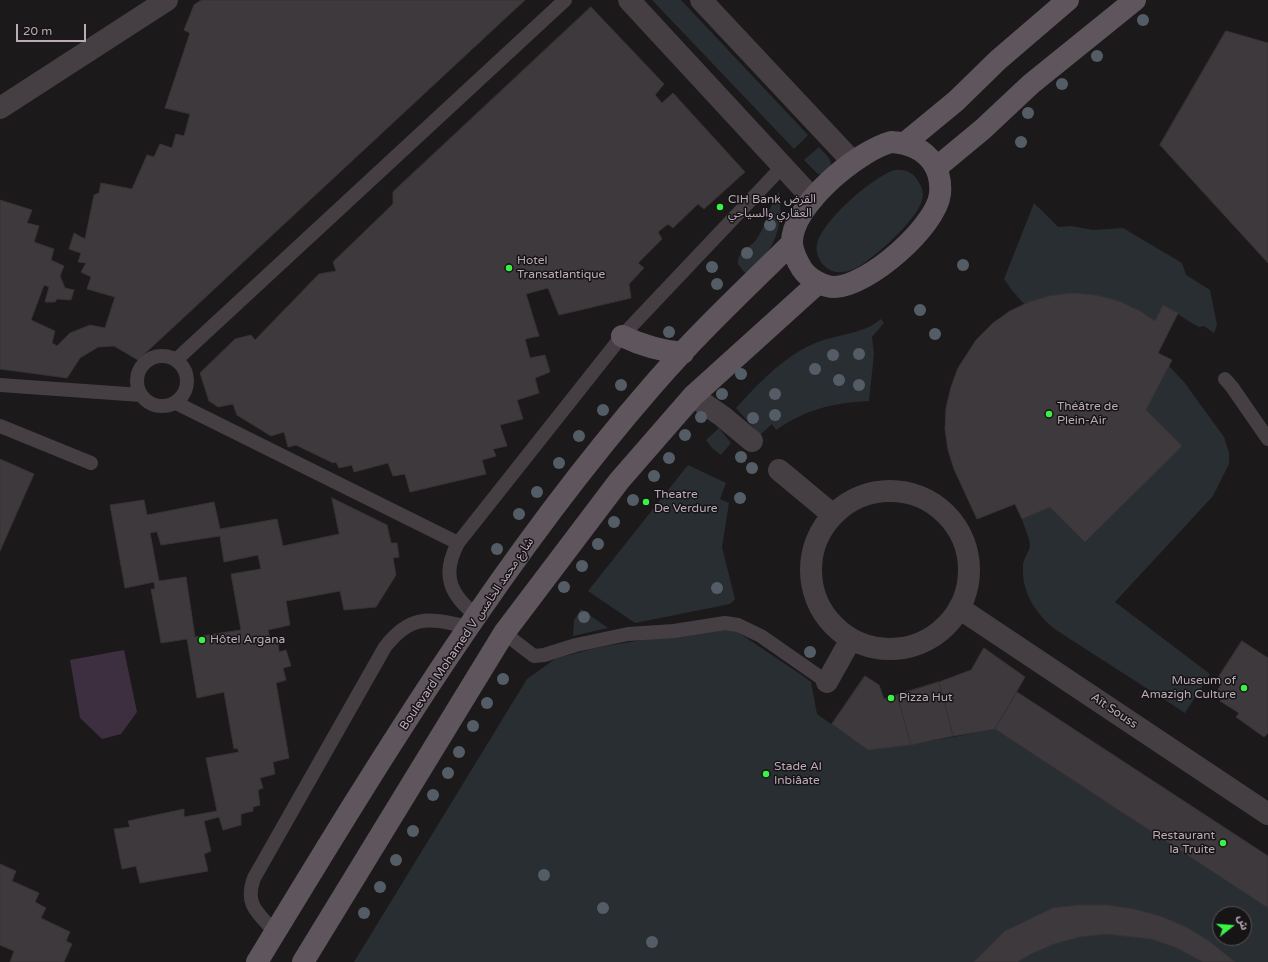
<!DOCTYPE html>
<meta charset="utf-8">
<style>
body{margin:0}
#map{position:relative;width:1268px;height:962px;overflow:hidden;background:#1b191a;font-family:"Varela Round","Noto Sans Arabic",sans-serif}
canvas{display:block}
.north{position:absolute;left:1212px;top:906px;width:40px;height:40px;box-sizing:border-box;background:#161415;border:1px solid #585057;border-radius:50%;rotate:73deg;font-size:11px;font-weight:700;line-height:16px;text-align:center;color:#bbabb9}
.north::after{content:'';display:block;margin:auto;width:14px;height:18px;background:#3af246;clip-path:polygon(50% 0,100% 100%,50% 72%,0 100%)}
.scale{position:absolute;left:16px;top:24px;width:70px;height:18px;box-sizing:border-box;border:2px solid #bbabb9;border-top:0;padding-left:5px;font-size:12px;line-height:14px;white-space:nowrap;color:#bbabb9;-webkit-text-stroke:3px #161415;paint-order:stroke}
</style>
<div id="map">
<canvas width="1268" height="962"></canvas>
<div class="north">ش</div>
<div class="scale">20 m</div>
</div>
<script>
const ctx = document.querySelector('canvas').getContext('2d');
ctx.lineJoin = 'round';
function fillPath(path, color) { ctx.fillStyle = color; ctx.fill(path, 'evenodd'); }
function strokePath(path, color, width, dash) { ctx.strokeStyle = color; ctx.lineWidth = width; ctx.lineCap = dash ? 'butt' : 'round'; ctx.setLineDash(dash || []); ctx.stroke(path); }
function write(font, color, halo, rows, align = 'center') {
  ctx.font = font + ' "Varela Round","Noto Sans Arabic",sans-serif'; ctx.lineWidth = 3; ctx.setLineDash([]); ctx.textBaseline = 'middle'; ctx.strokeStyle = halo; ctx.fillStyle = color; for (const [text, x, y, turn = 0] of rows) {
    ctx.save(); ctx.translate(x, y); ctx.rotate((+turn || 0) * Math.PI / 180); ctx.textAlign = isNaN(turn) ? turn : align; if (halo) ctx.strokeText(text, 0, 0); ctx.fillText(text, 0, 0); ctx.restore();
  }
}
fillPath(new Path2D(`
 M652,0h29l127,135 -14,14z
 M819,147c5,6 12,10 12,19l-9,8h-4l-14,-14z
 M895,170c10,-1 18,2 23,11 3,4 5,10 5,14 -1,21 -43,57 -59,68 -7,5 -14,9 -23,9 -14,2 -27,-14 -24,-28 6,-24 55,-67 78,-74z
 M779,191c5,34 -3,60 -32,82l-3,-1 -6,-8c-1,-14 14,-16 20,-27 9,-14 11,-32 21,-46z
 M1034,203l24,24 13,-1 22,4 30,-2 59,35 4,12 24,15 7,35 -3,8 -10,-7 -5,1c-12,-6 -23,-15 -36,-22l-8,16 -15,-10 -21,-10 -48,-8 -22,3 -25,8 -13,-15 -7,-10z
 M881,319l3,4 -12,14 2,17 -5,47c-37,2 -62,8 -93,29l-4,-6 -12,11 -24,-27c22,-24 46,-50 77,-64 22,-10 50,-9 68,-25z
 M1169,366l15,16 40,55 5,16v11l-16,32 -98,106 95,72 -25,39 -129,-83c-21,-17 -35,-38 -33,-66 1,-6 6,-12 7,-18 0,-8 -6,-19 -8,-27l28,-12 35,35 96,-96 -35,-36z
 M719,428l12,15 -10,12 -9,-7 -6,-8z
 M688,465l38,18 -6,16 9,4 -7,44 13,52 -5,5 -95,19 -47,-32z
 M581,609l27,19 -35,8 1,-16z
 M717,627l16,2 70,47 8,6 6,32 51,36 43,-5 84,-16 273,179v54h-914l173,-283 28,-20 40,-11zM1220,914h24v24h-24z`), '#292e33');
fillPath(new Path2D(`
 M124,650l13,62 -16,22 -19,5 -22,-21 -10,-58z`), '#3d2f3f');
const building = new Path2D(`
 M202,0h323l-387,360 -24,-14 -16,1 -18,11 -13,20 -67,-9v-169l32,10 -5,13 12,3 -5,16 20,7 -3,11 13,6 -4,10 5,12 9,2 -3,10 -14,-1 -2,3h-10l4,-15 -5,-2 -13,35 24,11 -3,12 5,3 13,-13 20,-8 15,3 10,-31 -28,-8 4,-12 -10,-5 5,-9 -8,-1 3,-9 -12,-4 5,-16 11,6 9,-44 5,-2 2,-10 31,6 15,-34 7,2 6,-13 12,4 4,-14 8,2 6,-22 -25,-6 25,-75 -6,-3 10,-25z
 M591,7l73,77 -9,11 7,8 11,-10 72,79 -41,37 -6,-5 -25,24 -5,-4 -10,8 4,7 -24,24 6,5 -15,16 2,14 -72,17 -11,-27 -22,6 13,42 -14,3 5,19 15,-3 5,17 -15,6 4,15 -22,7 6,19 -23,6 7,21 -14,3 3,7 -14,4 4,14 -76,18 -5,-18 -12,2 -5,-13 -34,9 -2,-7 -13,3 -3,-6 -3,1 -37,-18 -8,2 -4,-15 -13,4 -34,-21 -4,-11 -15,3 -9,-6 -9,-28 35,-34 16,-4 4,5 64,-66 17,-3 -3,-9 60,-58v-12z
 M1226,31l42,12v220l-108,-118z
 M1071,293l24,2 24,6 21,10 15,10 8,-16 15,8 -20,40 14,7 -26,50 36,36 -97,96 -35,-35 -28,12 -7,-15 -38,15 -23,-50 -6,-19 -3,-21 1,-21 5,-21 7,-19 18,-28 17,-17 17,-12 19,-9 20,-6z
 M0,459l34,15 -34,77z
 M332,498l55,27 4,18h6l2,14 -6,1 3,17 -20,32 -32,3 -4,-19 -54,10 4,24 -22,5 2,9 8,-1 1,14 7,-2 5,16 -8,2 3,12 -10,3 13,75 -16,4 2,12 -15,4 3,10 -5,2 2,15 -7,2v4l-12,3v11l-18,5 -4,-13 -15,4 7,30 -7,3 4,17 -68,12 -4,-17 -14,3 -8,-40 16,-2 -2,-6 56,-12v8l33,-6 -11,-53 33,-6 -2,-4 -3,1 -10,-57 -27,6 -10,-59 -26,4 -10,-54h4l-1,-7 -29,6 -15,-83 34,-5 3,15 67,-13 6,27 57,-10 6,27 56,-12zM157,532l4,13 59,-9 4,26 34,-7 3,14 -30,5 10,56 -46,7 -9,-60 -27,4 -9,-48z
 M1242,641l26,17v75l-4,4 -28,-20 3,-4 -19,-12 3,-5 -6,-4 4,-8 -5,-3z
 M984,648l41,29 -30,52 -42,7 -14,-54 32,-12z
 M865,676l14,9 5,14 13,-4 14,50 -43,5 -36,-26z
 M939,682l14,54 -42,9 -14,-50z
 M1017,692l251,164v52l-273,-179z
 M0,864l16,7 -4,10 27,12 -4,9 11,6 -5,10 29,14 -4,9 6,3 -8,18h-54l4,-11 -14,-6z
 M1080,905h27l27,4 26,7 26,11 23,14 26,21h-32l-26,-14 -25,-9 -46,-5 -27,3 -25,7 -21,9 -16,9h-43l31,-31 48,-23z`);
fillPath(building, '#3d393c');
strokePath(building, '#373335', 1);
strokePath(new Path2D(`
 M137 381a25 25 0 1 1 50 0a25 25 0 1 1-50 0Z
 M176,360l389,-360
 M1225,379l7,8 36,52
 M0,385l141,10
 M176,403l282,140
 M0,426l91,37
 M477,616c-27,-21 -36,-41 -19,-73l164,-207 160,-169
 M504,633l30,23 10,-1 32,-10 52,-11 46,-3 51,-8 13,2 23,11 66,46
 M275,932c-17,-19 -31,-27 -21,-54l131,-231c27,-35 46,-28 84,-20`), '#453f44', 14);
strokePath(new Path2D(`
 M629,0l184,199
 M701,0l151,161
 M0,108l167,-108
 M693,396l29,20 30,25
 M779,470l54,45
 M811 570a79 79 0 1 1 158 0a79 79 0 1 1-158 0Z
 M959,608l309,206
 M827,682l24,-43`), '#453f44', 22);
strokePath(new Path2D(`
 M891,142c17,1 32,6 42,21 6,9 8,20 7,31 -4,33 -72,92 -105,93 -12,0 -26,-8 -33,-18 -5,-8 -9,-16 -10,-25 -2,-38 66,-93 99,-102z
 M905,143l51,-42 42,-41 70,-60
 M936,168l47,-39 48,-45 104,-84
 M622,336c21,10 39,15 61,17
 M257,962c121,-199 242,-400 396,-577 43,-50 92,-96 139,-142
 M303,962l201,-329 115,-152 74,-85 125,-113`), '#5f565d', 22);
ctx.fillStyle = '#545d66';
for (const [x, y] of [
 [1143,20],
 [1097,56],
 [1062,84],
 [1028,113],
 [1021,142],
 [770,225],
 [747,253],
 [963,265],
 [712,267],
 [717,284],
 [920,310],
 [669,332],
 [935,334],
 [859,354],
 [833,355],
 [815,369],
 [741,374],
 [839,380],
 [621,385],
 [859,385],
 [722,394],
 [775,394],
 [603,410],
 [775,415],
 [701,417],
 [753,418],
 [685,435],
 [579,436],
 [741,457],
 [669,458],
 [559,463],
 [752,468],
 [654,476],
 [537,492],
 [740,498],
 [633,500],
 [519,514],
 [614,522],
 [598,544],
 [497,549],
 [582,566],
 [564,587],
 [717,588],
 [584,617],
 [810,652],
 [503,679],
 [487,703],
 [473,726],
 [459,752],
 [448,773],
 [433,795],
 [413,831],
 [396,860],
 [544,875],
 [380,887],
 [603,908],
 [364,913],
 [652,942]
]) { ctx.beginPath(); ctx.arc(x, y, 6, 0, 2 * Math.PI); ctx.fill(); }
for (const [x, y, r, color] of [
 [720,207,4,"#3af246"],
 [509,268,4,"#3af246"],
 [1049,414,4,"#3af246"],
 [646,502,4,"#3af246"],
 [202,640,4,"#3af246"],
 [1244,688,4,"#3af246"],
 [891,698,4,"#3af246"],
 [766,774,4,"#3af246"],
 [1223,843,4,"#3af246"]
]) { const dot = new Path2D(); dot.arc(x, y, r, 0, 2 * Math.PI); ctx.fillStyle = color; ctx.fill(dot); strokePath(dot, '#161415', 1.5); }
write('12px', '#bbabb9', '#161415', [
 ["CIH Bank القرض",728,200],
 ["العقاري والسياحي",728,214],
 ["Hotel",517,261],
 ["Transatlantique",517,275],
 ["Théâtre de",1057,407],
 ["Plein-Air",1057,421],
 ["Theatre",654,495],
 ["De Verdure",654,509],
 ["Hôtel Argana",210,640],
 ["Museum of",1236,681,"right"],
 ["Amazigh Culture",1236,695,"right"],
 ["Pizza Hut",899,698],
 ["Stade Al",774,767],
 ["Inbiâate",774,781],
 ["Restaurant",1215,836,"right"],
 ["la Truite",1215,850,"right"]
], 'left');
write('12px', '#bbabb9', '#161415', [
 ["Boulevard Mohamed V شارع محمد الخامس",467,634,-56],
 ["Aït Souss",1114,711,34]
]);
</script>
